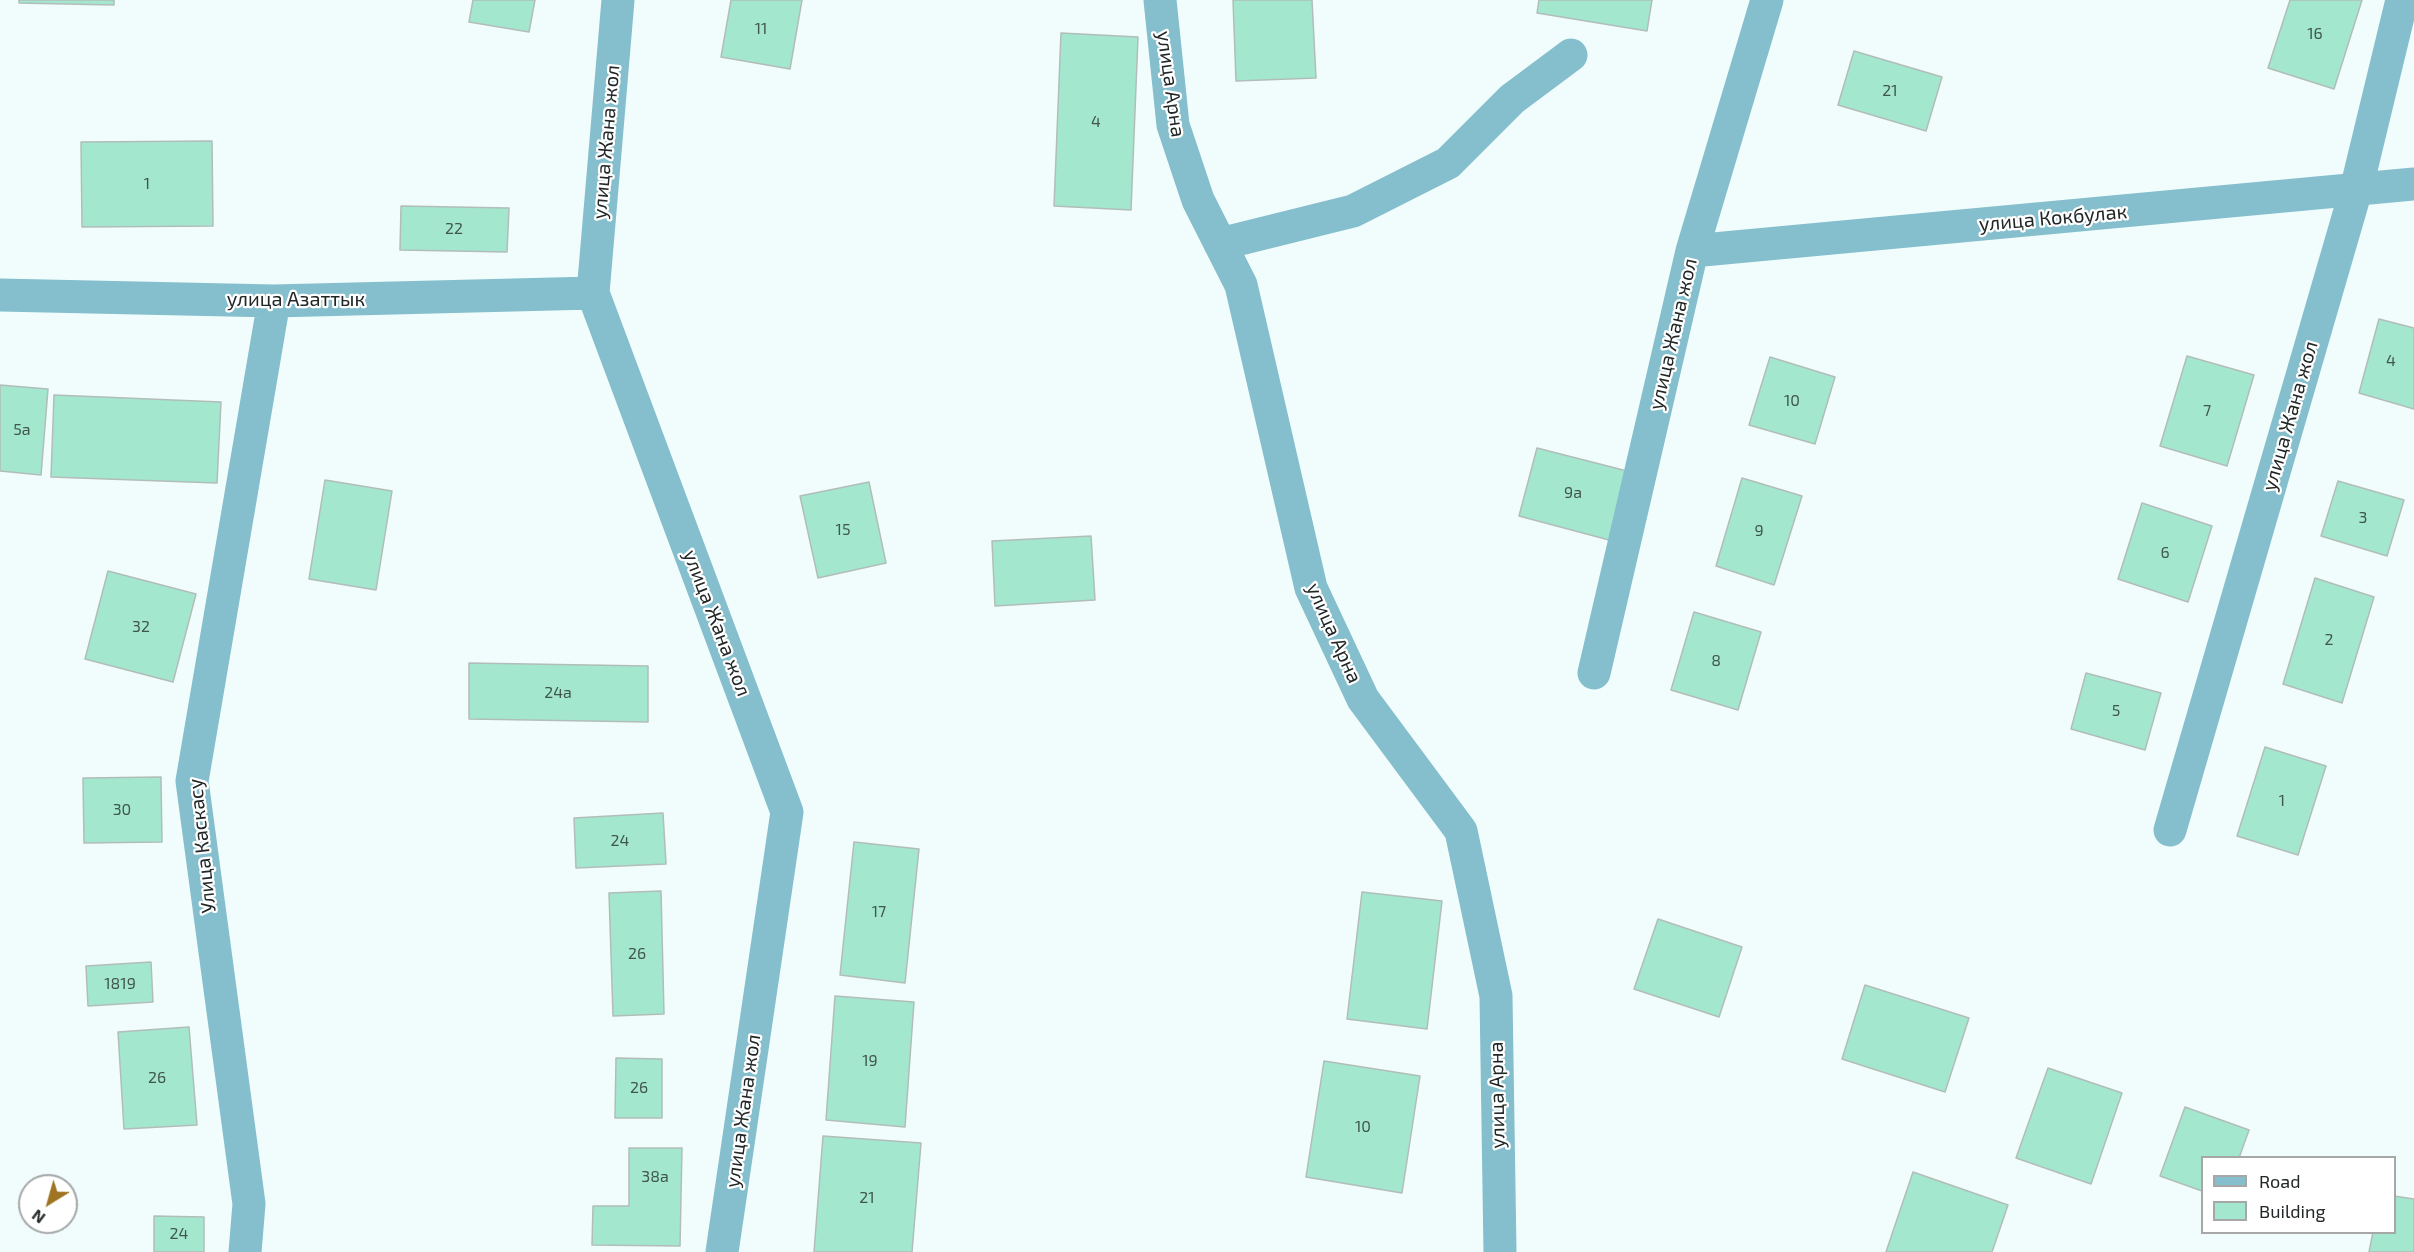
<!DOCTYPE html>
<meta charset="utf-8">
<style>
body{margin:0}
#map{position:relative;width:2414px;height:1252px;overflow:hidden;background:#f0fdfc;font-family:"Exo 2",sans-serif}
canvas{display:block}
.legend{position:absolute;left:2201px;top:1156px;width:195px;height:78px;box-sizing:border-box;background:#fff;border:2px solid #a6a8a8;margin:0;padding:8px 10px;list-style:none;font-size:18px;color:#212626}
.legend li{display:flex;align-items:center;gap:12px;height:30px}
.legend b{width:30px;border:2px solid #a6a8a8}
.north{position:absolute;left:18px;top:1174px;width:60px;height:60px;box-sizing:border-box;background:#fff;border:2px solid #a6a8a8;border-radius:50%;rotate:217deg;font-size:16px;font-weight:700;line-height:24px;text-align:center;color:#212626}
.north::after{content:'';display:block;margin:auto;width:21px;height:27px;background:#9f7423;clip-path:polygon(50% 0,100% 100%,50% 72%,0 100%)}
</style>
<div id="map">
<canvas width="2414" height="1252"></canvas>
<ul class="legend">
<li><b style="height:8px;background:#85becc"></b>Road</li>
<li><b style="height:16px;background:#a3e8ce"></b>Building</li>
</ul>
<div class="north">N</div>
</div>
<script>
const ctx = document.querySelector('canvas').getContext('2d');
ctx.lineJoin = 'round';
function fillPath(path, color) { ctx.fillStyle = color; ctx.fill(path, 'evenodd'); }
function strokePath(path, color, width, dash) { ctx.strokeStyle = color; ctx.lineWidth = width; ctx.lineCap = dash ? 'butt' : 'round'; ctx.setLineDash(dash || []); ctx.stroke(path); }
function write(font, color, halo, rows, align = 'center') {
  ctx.font = font + ' "Exo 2",sans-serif'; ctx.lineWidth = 4.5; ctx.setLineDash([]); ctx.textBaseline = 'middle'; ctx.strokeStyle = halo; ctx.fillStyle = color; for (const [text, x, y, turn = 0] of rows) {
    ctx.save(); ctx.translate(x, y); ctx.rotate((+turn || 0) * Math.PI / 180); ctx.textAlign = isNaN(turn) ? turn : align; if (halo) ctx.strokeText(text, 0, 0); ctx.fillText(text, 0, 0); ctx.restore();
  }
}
const building = new Path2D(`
 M19,0h95v5l-95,-2z
 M473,0h62l-6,32 -60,-10z
 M731,0h71l-12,69 -69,-12z
 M1233,0h79l4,78 -80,3z
 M1539,0h113l-5,31 -110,-18z
 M2290,0h72l-28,89 -66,-21z
 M1061,33l77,4 -7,173 -77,-4z
 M1854,51l88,26 -16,54 -88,-26z
 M212,141l1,85 -131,1 -1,-85z
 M401,206l108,2 -2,44 -107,-2z
 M2379,319l35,9v81l-55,-16z
 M2187,356l67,19 -27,91 -67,-20z
 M1770,357l65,20 -20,67 -66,-19z
 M0,385l48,4 -7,86 -41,-4z
 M54,395l167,7 -4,81 -166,-6z
 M1537,448l90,23 -18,69 -90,-24z
 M1742,478l60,18 -28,89 -58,-19z
 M325,480l67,11 -16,99 -67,-11z
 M2338,481l66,19 -17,56 -66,-20z
 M869,482l17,81 -68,15 -18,-82z
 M2142,503l70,23 -24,76 -70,-23z
 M1091,536l4,64 -100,6 -3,-65z
 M108,571l88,23 -23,88 -88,-23z
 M2315,578l59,19 -32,106 -59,-19z
 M1694,612l67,20 -23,78 -67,-20z
 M469,663l179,3v56l-179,-3z
 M2086,673l75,20 -16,57 -74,-21z
 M2265,747l61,19 -28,89 -61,-19z
 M161,777l1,65 -78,1 -1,-65z
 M663,813l3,51 -90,4 -2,-50z
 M854,842l65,7 -14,134 -65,-8z
 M661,891l3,123 -51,2 -4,-123z
 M1362,892l80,9 -15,128 -80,-10z
 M1658,919l84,28 -23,70 -85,-28z
 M151,962l2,40 -65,4 -2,-40z
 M1865,985l104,33 -24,74 -103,-33z
 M835,996l79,6 -9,125 -79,-7z
 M189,1027l8,98 -73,4 -6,-97z
 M616,1058l46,1v59h-47z
 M1324,1061l96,15 -18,117 -96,-16z
 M2048,1068l74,25 -31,91 -75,-26z
 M2185,1107l64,23 -10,28h-37v33l-42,-15z
 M823,1136l98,7 -9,109h-98z
 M629,1148h53l-2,98 -88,-1 1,-39h36z
 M1913,1172l95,33 -16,47h-106z
 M2394,1196l20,3v53h-45l4,-20h21z
 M154,1216l50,1v35h-50z`);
fillPath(building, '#a3e8ce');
strokePath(building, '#b2bdb9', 1.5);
strokePath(new Path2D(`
 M618,0l-25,293 194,519 -65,440
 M1160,0l13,125 25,75 43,85 70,303 52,111 98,132 35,165 4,256
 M1220,244l133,-33 95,-48 64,-64 59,-44
 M1692,251l722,-67
 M0,295l274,6 319,-8
 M1594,673l98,-422 75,-251
 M2170,830l186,-640 46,-190
 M245,1252l4,-48 -57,-423 82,-480`), '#85becc', 33);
write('16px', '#425650', null, [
 ["11",761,29],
 ["16",2315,34],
 ["21",1890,91],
 ["4",1096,122],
 ["1",147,184],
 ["22",454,229],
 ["4",2391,361],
 ["10",1792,401],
 ["7",2207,411],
 ["5а",22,430],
 ["9а",1573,493],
 ["3",2363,518],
 ["15",843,530],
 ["9",1759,531],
 ["6",2165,553],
 ["32",141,627],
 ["2",2329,640],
 ["8",1716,661],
 ["24а",558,693],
 ["5",2116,711],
 ["1",2282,801],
 ["30",122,810],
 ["24",620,841],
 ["17",879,912],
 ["26",637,954],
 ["1819",120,984],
 ["19",870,1061],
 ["26",157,1078],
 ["26",639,1088],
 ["10",1363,1127],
 ["38а",655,1177],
 ["21",867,1198],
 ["24",179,1234]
]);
write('20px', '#212626', '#fff', [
 ["улица Арна",1171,84,82],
 ["улица Жана жол",606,142,-85],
 ["улица Кокбулак",2053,218,-5],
 ["улица Азаттык",296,299],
 ["улица Жана жол",1673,334,-77],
 ["улица Жана жол",2290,416,-74],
 ["улица Жана жол",717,623,69],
 ["улица Арна",1334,633,66],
 ["Улица Каскасу",202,846,-96],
 ["улица Арна",1497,1095,-91],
 ["улица Жана жол",743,1111,-82]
]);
</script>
